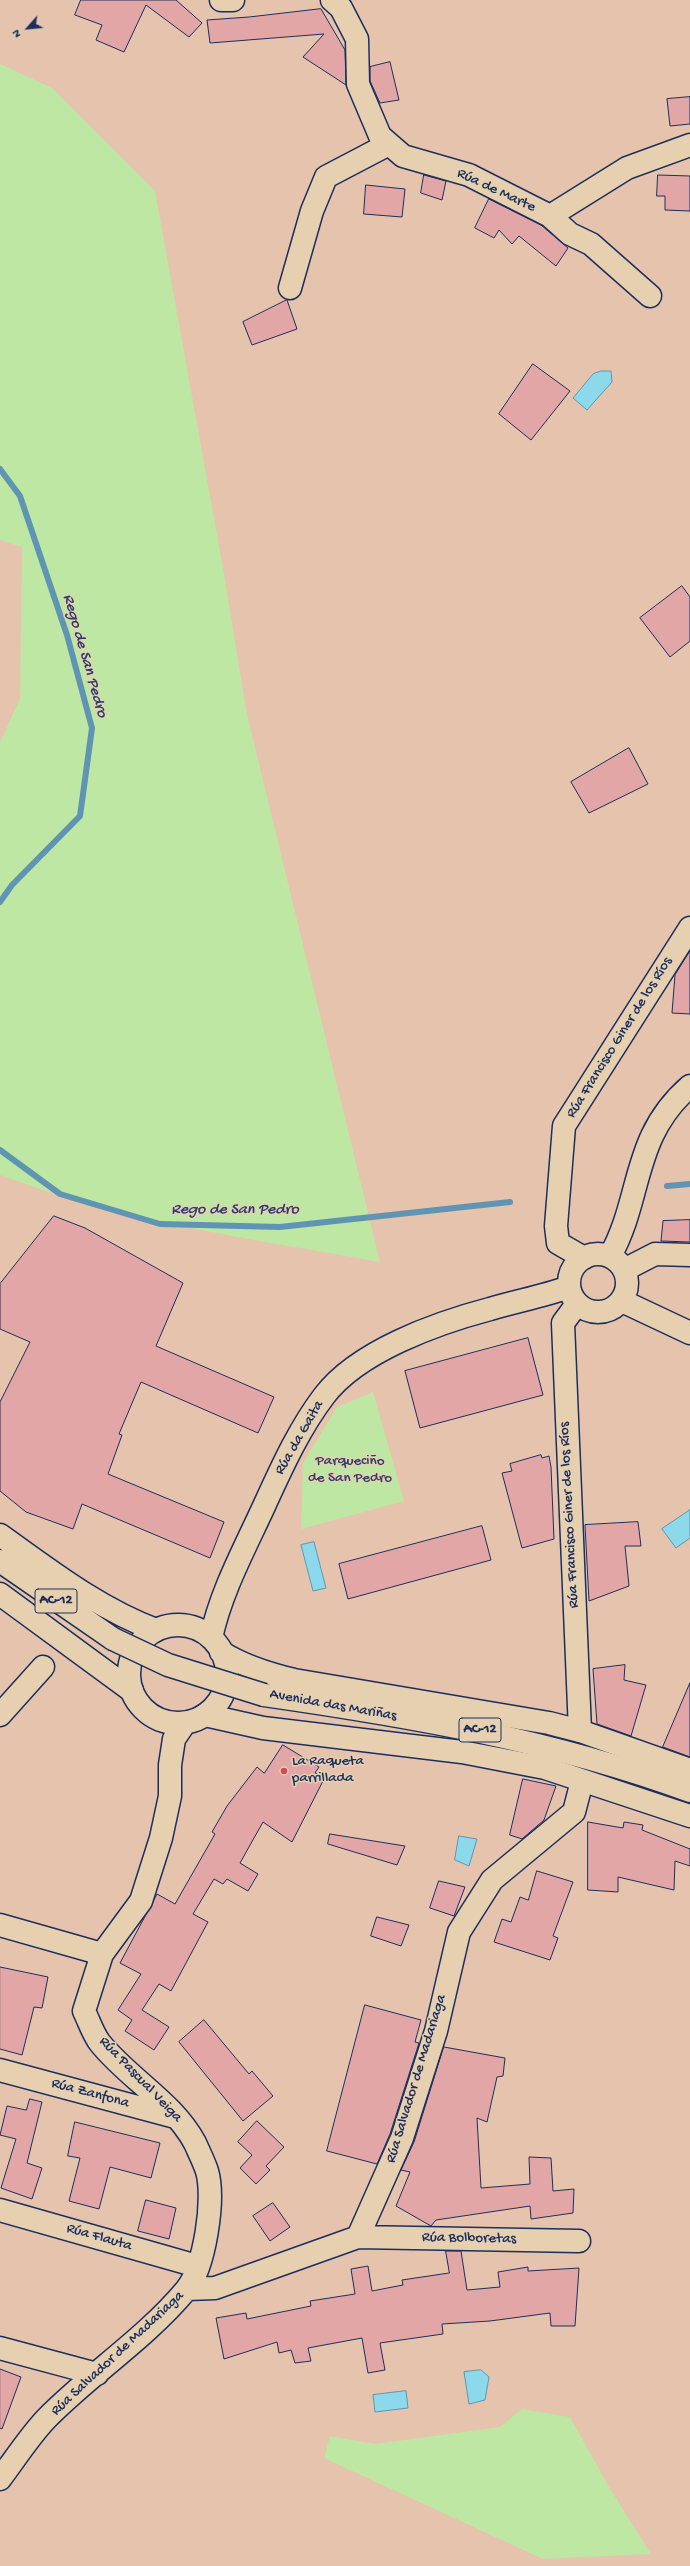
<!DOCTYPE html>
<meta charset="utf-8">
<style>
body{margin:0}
#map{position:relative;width:690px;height:2566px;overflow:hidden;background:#e5c3ad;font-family:"Gochi Hand",sans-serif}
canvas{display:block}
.north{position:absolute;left:8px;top:8px;width:40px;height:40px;-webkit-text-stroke:3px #e7d0b0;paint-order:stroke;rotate:243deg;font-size:11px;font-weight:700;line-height:16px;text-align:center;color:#1b2f5e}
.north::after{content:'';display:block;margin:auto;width:14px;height:18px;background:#1b2f5e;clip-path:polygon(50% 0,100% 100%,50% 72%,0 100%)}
</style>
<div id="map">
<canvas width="690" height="2566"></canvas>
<div class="north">N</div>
</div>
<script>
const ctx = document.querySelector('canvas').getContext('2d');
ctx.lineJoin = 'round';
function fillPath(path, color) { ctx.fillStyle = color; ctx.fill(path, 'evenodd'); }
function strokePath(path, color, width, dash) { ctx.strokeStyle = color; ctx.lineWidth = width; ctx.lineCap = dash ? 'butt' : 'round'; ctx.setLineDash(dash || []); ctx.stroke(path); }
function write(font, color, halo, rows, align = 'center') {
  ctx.font = font + ' "Gochi Hand",sans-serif'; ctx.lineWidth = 3; ctx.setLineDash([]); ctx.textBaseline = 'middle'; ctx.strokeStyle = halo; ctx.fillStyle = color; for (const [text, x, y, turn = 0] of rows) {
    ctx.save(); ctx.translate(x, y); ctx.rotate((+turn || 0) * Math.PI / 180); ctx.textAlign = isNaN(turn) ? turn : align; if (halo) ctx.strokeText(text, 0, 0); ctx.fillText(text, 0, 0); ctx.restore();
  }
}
fillPath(new Path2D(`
 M0,64l52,24 103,103 70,388 21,131 134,552c-128,-23 -258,-41 -380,-87v-433l20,-43 2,-152 -22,-7z
 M373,1392l31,109 -103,28 2,-66 34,-56z
 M522,2409l48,8 39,70 42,67 -108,5 -219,-101 6,-22 45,8 125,-17z`), '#bee7a3');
const water = new Path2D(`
 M601,371h10l1,11 -25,28 -14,-12 20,-24z
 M690,1510v28l-14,10 -14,-19z
 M314,1542l12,46 -13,3 -12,-46z
 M459,1836l18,3 -8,27 -14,-6z
 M481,2370l8,7 -4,23 -16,4 -5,-32z
 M406,2391l2,17 -33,4 -2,-17z`);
fillPath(water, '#8cd9ec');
strokePath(water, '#5f95b3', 1);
strokePath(new Path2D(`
 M0,469l20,27 47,139 25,93 -12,88 -68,69 -12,17
 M0,1150l60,44 100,30 120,3 230,-25
 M667,1186l23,-2`), '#5f95b3', 6);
const building = new Path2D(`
 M81,0h95l26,23 -13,14 -43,-32 -22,47 -28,-12 6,-15 -27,-10z
 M321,9l24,41 1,35 -43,-28 21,-23 -114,9 -3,-23 42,-3z
 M390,62l9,38 -19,3 -10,-22v-14z
 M690,97v27l-20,2 -3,-27z
 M424,175l22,6 -4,19 -21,-7z
 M658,175l32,1v35l-25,-1v-14h-8z
 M366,185l39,4 -3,28 -38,-3z
 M489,199l52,26 27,23 -12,18 -37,-30 -7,8 -13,-14 -5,8 -19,-10z
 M287,300l10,29 -45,16 -9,-23z
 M533,364l37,27 -39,49 -32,-26z
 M682,586l8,11v44l-20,16 -30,-39z
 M629,748l19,36 -59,29 -18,-31z
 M690,951v63l-18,-1 3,-38z
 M54,1216l31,12 98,55 -27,63 118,51 -16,36 -117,-51 -22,52 3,1 -14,39 116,48 -14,36 -128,-54 -9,25 -47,-17 -26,-21v-89l30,-60 -30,-13v-45z
 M690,1220v22l-29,-1 2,-20z
 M528,1338l15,57 -123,33 -15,-57z
 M541,1455l1,3 7,-2 2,11 3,72 -32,9 -20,-75 10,-2 -2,-7z
 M638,1522l3,24h-16l4,40 -40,15 -4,-76z
 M482,1526l9,34 -143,39 -9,-35z
 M625,1665l-1,15 22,5 -15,51 -34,-12 -4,-55z
 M690,1683v74l-27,-10z
 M283,1745l36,22 -4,6 10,4 -33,65 -29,-20 -23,41 18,11 -10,17 -21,-12 -4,5 -9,-5 -21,35 15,8 -37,69 -12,-7 -17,26 27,17 -15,23 -29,-19 7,-11 -14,-10 23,-36 -21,-11 37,-69 18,10 40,-70 -3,-2 15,-26 30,-39 7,6z
 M523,1779l33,7 -12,34 -22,19 -12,-4z
 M588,1822l35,6 1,-6 19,3 -1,5 48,19v17l-15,-5 -1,29 -56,-13v15l-30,-2z
 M330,1834l75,12 -8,19 -69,-21z
 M537,1871l36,11 -20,54 5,2 -8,22 -56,-18 8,-23 9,3 9,-25 8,3z
 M439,1881l26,6 -11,29 -24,-8z
 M377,1917l32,8 -8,21 -30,-10z
 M0,1967l48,10 -6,31 -8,-1 -12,48 -22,-6z
 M365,2005l56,15 -6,22 4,1 -29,91 -13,30 -50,-13z
 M204,2020l45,54 3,-3 21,25 -30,25 -64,-79z
 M444,2047l61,11 -2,18 -6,1 -10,45 -10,-4 4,70 49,-4 -1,-27 22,1 2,33 21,-2 -1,24 -42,6 -1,-13 -94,14 -5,6 -35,-20 14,-34 -9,-2 13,-28z
 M30,2099l12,3 -15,61 15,5 -10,31 -31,-11 15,-49 -16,-4 7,-29 19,4z
 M257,2121l27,26 -18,19 4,4 -14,14 -16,-16 12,-13 -14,-13z
 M75,2122l85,21 -9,35 -41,-11 -11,42 -30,-8 11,-43 -12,-2z
 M146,2200l30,8 -7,31 -31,-8z
 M273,2203l17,24 -20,14 -17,-25z
 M446,2251h15l6,39 33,-3 -2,-15 30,-5v4l51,-3 -4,58h-24l-1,-13 -60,8 -48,3 1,10 -63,9 5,27 -17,3 -6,-35 -54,10 3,13 -16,2 -4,-13 -12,3 -2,-11 -53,17 -8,-41 30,-5 1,6 64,-13 -1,-5 45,-7 -4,-25 17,-3 4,25 31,-6 -1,-5 47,-7z
 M0,2369l21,8 -19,52 -2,-1z`);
fillPath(building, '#e1a6a5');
strokePath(building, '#1b2f5e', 1);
const minor = new Path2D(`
 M221,0h12
 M332,0l9,8 16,31 1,45 22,52 23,20 66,19 81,41 77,-48 63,-23
 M550,216l20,18 21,10 59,52
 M290,288l22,-77 14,-34 63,-33
 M569 1283a29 29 0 1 1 58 0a29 29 0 1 1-58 0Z
 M610,1256c33,-59 21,-119 80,-170
 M584,1258l-26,-15 -2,-17 8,-100 126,-198
 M624,1270l31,-16 35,1
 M622,1301l68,32
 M577,1304l-14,19 17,408
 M129 1674a49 49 0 1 1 98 0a49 49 0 1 1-98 0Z
 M211,1638c10,-47 34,-90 54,-134 17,-37 34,-75 59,-108 34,-45 113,-73 166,-87 27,-8 54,-13 79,-22
 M0,1715l43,-48
 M0,1925l102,29
 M0,2070l175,47
 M0,2210l197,56
 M358,2237l44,-99 34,-107 23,-99 33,-52 82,-68 8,-31
 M187,2289l28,-1 143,-51 221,4
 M0,2348l97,26
 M0,2479c15,-20 29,-42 46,-60 44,-45 99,-80 140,-129 19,-23 29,-91 21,-119 -3,-9 -8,-19 -12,-28 -22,-41 -66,-64 -95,-100 -7,-9 -11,-22 -16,-32l18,-57 39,-53 20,-63 9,-42v-31l4,-26 11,-16`);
const major = new Path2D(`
 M221,1652c22,14 48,22 73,28l255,43 31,8 110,39
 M205,1715l58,13 199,24 83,16 145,48`);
const highway = new Path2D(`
 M0,1535c49,35 99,74 156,95
 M0,1561l113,78
 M0,1594l132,97
 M264,1695c146,21 287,45 426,96`);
strokePath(minor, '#1b2f5e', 25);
strokePath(major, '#1b2f5e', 25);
strokePath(highway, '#1b2f5e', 25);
strokePath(minor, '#e7d0b0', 22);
strokePath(major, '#e7d0b0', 22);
strokePath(highway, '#e7d0b0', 22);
const highwayBridge = new Path2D(`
 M113,1639l55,26 96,30`);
strokePath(highwayBridge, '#1b2f5e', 25, []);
strokePath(highwayBridge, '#e7d0b0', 22);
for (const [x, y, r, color] of [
 [284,1771,4,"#d1495b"]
]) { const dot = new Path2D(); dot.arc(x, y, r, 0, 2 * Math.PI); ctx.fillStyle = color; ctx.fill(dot); strokePath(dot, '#e7d0b0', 1.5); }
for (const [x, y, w] of [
 [56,1601,42],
 [480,1730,42]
]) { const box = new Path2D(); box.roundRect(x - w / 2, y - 12, w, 24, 3); ctx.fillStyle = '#e7d0b0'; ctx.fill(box); strokePath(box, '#1b2f5e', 1); }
write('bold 14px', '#1b2f5e', null, [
 ["AC-12",56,1601],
 ["AC-12",480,1730]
]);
write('15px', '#1b2f5e', '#e7d0b0', [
 ["Rúa de Marte",496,191,25],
 ["Rúa Francisco Giner de los Ríos",620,1038,-58],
 ["Rúa da Gaita",300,1438,-60],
 ["Rúa Francisco Giner de los Ríos",570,1515,-93],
 ["Avenida das Mariñas",333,1706,10],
 ["Rúa Salvador de Madariaga",417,2079,-73],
 ["Rúa Pascual Veiga",140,2080,46],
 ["Rúa Zanfona",90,2094,15],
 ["Rúa Flauta",99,2238,16],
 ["Rúa Bolboretas",469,2239,1],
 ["Rúa Salvador de Madariaga",118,2354,-43]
]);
write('15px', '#2b4165', '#e7d0b0', [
 ["Parqueciño",350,1462],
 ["de San Pedro",350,1479]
]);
write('15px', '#1b2f5e', '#e7d0b0', [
 ["La Raqueta",292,1762],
 ["parrillada",292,1779]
], 'left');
write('italic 16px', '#26406c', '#e7d0b0', [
 ["Rego de San Pedro",84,656,74],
 ["Rego de San Pedro",235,1211]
]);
</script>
